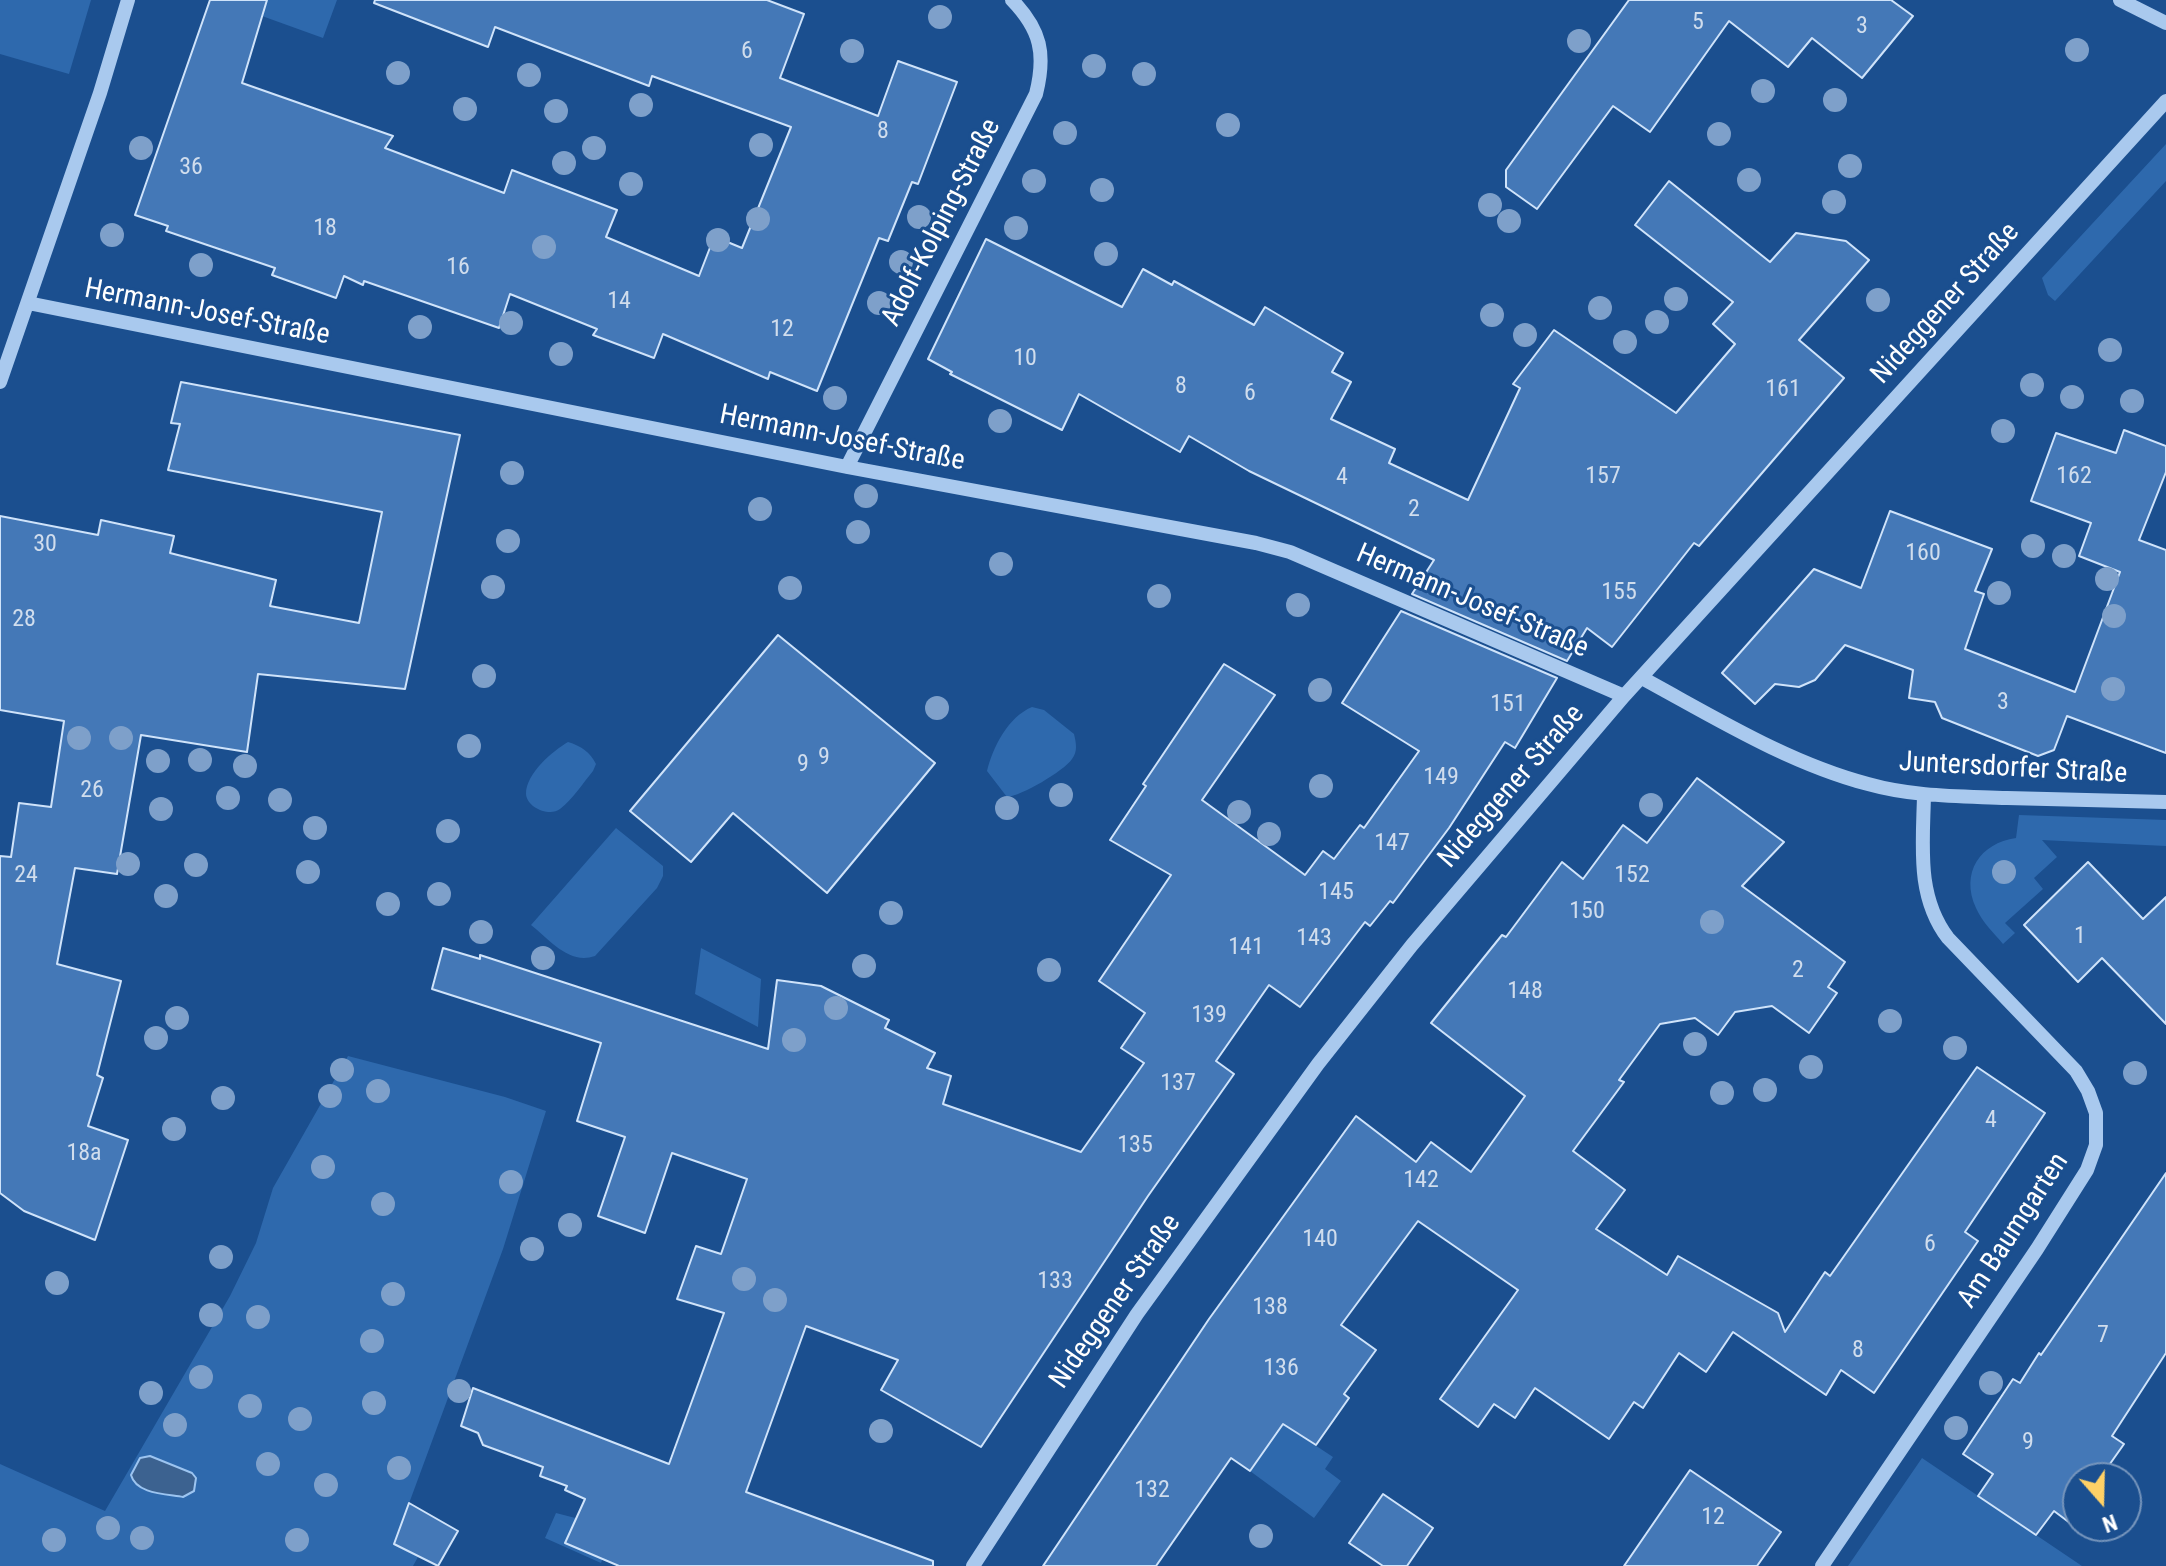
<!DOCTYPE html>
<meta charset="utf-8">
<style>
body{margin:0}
#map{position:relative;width:2166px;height:1566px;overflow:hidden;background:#1b4f8f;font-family:"Roboto Condensed",sans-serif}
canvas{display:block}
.north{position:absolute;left:2062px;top:1462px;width:80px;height:80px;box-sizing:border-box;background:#1b4f8f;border:2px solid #7695bc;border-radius:50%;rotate:160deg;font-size:22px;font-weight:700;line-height:32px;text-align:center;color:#fff}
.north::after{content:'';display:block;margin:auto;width:28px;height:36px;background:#ffd166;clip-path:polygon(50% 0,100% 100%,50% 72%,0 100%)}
</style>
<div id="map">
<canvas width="2166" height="1566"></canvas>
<div class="north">N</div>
</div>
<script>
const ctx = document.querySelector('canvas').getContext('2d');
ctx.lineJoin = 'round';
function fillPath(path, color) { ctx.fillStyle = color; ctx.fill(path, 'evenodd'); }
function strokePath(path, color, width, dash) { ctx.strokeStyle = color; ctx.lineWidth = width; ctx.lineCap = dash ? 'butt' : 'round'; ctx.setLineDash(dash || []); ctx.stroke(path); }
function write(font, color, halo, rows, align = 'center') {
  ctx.font = font + ' "Roboto Condensed",sans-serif'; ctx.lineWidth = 6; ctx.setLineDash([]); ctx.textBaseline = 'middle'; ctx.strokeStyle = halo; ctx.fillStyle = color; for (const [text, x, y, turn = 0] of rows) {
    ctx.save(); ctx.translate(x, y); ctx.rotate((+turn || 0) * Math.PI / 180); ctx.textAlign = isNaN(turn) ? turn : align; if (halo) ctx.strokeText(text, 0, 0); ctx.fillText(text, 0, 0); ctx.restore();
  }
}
fillPath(new Path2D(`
 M0,0h91l-22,74 -69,-20z
 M267,0h70l-14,38 -61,-22z
 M2166,144v37l-111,120 -7,-6 -6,-17z
 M1032,707l12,3 30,24c2,9 4,17 -2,25 -8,12 -51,37 -65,38l-20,-26c6,-24 21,-54 45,-64z
 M568,742c13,4 22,10 28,22l-3,7c-10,12 -20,28 -33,38 -10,8 -33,-1 -34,-15 0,-21 27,-43 42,-52z
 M2019,815l147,5v26l-124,-6 15,17 -23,21 9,11 -38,34 10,10 -12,11c-9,-11 -21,-22 -27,-36 -16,-35 4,-65 40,-70z
 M616,828l47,38v10l-6,12 -62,68c-26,9 -45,-16 -64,-31z
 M701,948l60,31 -3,48 -63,-33z
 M348,1056l157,41 41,14 -43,138 -109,295 24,13 -5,9h-413v-102l105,47 125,-215 26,-53 17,-55z
 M1283,1424l50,33 -8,12 16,12 -27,37 -64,-47z
 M1922,1458l160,108h-234z
 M556,1513l58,15 -13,35 -56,-25z`), '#2e69ad');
const water = new Path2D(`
 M150,1456l42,17 4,5 -2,13 -11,6c-17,-3 -47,-3 -52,-22l9,-17z`);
fillPath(water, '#3c6290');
strokePath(water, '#9cc4f0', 2);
const building = new Path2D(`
 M210,0h57l-25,83 151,53 -8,12 119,45 8,-23 105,40 -11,27 93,39 12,-31 11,4 3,-8 17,7 49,-121 -139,-51 -3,10 -154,-59 -7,20 -114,-44 1,-3h392l37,14 -24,64 98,38 20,-55 59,21 -39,102 -6,-2 -24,59 -9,-3 -62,153 -47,-19 -2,7 -105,-45 -9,24 -61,-23 4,-6 -87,-35 -11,34 -135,-47 -1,4 -19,-9 -8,22 -64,-23 3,-7 -109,-37 2,-5 -33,-11z
 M1629,0h262l22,16 -51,62 -50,-40 -24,29 -59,-46 -79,111 -37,-26 -76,103 -31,-22v-17z
 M1669,181l101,81 26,-29 50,8 23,19 -70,80 45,38 -145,168 -5,-3 -82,104 -25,-19 -20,33 -155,-67 22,-34 -185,-89 -60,-35 -9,16 -101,-58 -17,36 -112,-56 2,-2 -24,-13 58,-120 136,68 21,-38 29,16 2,-4 80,44 11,-18 78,46 -11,19 19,10 -20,37 64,30 -6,14 79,37 52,-112 -7,-4 41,-54 122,83 59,-69 -22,-20 20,-22 -98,-77z
 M181,382l279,53 -55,254 -147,-15 -11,78 -106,-17 -24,139 -42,-6 -18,96 64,17 -24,94 6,3 -15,48 40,14 -33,100 -71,-29 -24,-18v-337l11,1 8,-54 32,4 13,-86 -64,-11v-194l98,19 3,-15 73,16 -4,17 106,27 -6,26 89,17 23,-111 -214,-42 12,-46 -9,-1z
 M2124,430l42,16v26l-27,68 27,10v203l-99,-37 -13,34 -16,6 -96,-38 -7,-16 -26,-4 4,-28 -68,-25 -30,35 -16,7 -24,-3 -20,20 -33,-31 92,-104 47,19 29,-77 102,38 -17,42 9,3 -19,55 110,43 45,-120 -41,-16 12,-33 -60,-22 25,-68 60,20z
 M1401,611l156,67 -42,70 -10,-6 -56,86 -56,75 -3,-2 -20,25 -5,-4 -65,85 -31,-22 -53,76 18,13 -86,122 -167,251 -100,-57 17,-30 -92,-34 -60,166 187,69v5h-314l-54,-23 20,-44 -20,-9 2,-4 -27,-10 3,-9 -60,-22 -5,-12 -17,-7 12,-38 196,76 55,-151 -47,-14 19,-53 25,8 26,-75 -75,-26 -27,80 -47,-17 27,-79 -48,-16 24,-78 -169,-54 11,-41 37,11v-4l288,94 9,-69 44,6 68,34 -4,8 50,25 -8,15 24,8 -8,28 138,48 63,-89 -23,-15 24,-35 -46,-32 72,-106 -61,-35 36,-54 -3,-2 81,-120 51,31 -73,105 103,75 18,-24 11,8 26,-34 4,3 55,-77 -77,-48z
 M778,635l157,128 -108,130 -94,-80 -42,49 -61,-51z
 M1697,778l87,64 -42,44 103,76 -17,25 9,6 -28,40 -37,-27 -37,6 -17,23 -23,-17 -35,6 -41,56 5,2 -51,69 52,39 -29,39 71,46 11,-19 100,57 7,19 40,-60 5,4 147,-209 68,46 -80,119 13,9 -104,152 -33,-23 -15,25 -93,-63 -27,40 -27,-19 -36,55 -9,-6 -25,37 -74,-51 -20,30 -21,-14 -16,23 -38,-28 78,-109 -100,-69 -77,104 35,25 -32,44 5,4 -33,47 -33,-21 -33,47 -19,-13 -75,108h-113l166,-247 147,-203 60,46 15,-20 40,30 54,-76 -94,-73 71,-88 4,2 56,-75 21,17 40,-54 24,18z
 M2088,862l55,57 23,-22v127l-64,-66 -24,24 -54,-57z
 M2166,1173v180l-54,83 12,8 -24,34h-22v51l-24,-18 -18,24 -58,-39 15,-22 -30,-20 50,-75 7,4 19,-30 2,2z
 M1690,1470l91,62 -24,34h-133z
 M1383,1494l50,34 -26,38h-24l-34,-23z
 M409,1503l49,28 -20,35 -44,-22z`);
fillPath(building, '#4478b7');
strokePath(building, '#cfe3fa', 2);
strokePath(new Path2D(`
 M2120,0l46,23
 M28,303l819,164 409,76 34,9 334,144
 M0,382l100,-289 28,-93
 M847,467l189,-373c10,-40 5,-64 -24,-94
 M1642,678c72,39 146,85 226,106 46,13 92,12 139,14 53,1 106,3 159,4
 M973,1566l164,-252 181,-250 94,-119 212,-249 542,-595
 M1822,1566l215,-317 50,-79 9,-25v-32l-8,-22 -12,-20 -128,-133c-32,-42 -25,-93 -24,-143`), '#a9c9ee', 14);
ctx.fillStyle = '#7ea0ca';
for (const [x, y] of [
 [940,17],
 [1579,41],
 [2077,50],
 [852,51],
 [1094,66],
 [398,73],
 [1144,74],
 [529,75],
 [1763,91],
 [1835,100],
 [641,105],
 [465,109],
 [556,111],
 [1228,125],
 [1065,133],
 [1719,134],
 [761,145],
 [141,148],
 [594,148],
 [564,163],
 [1850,166],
 [1749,180],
 [1034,181],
 [631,184],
 [1102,190],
 [1834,202],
 [1490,205],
 [919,217],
 [758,219],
 [1509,221],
 [1016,228],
 [112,235],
 [718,240],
 [544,247],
 [1106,254],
 [901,262],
 [201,265],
 [1676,299],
 [1878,300],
 [879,303],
 [1600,308],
 [1492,315],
 [1657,322],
 [511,323],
 [420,327],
 [1525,335],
 [1625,342],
 [2110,350],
 [561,354],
 [2032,385],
 [2072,397],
 [835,398],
 [2132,401],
 [1000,421],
 [2003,431],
 [512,473],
 [866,496],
 [760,509],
 [858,532],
 [508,541],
 [2033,546],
 [2064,556],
 [1001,564],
 [2107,579],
 [493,587],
 [790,588],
 [1999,593],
 [1159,596],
 [1298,605],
 [2114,616],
 [484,676],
 [2113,689],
 [1320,690],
 [937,708],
 [79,738],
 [121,738],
 [469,746],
 [200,760],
 [158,761],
 [245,766],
 [1321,786],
 [1061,795],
 [228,798],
 [280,800],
 [1651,805],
 [1007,808],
 [161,809],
 [1239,812],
 [315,828],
 [448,831],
 [1269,834],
 [128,864],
 [196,865],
 [308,872],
 [2004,872],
 [439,894],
 [166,896],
 [388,904],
 [891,913],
 [1712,922],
 [481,932],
 [543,958],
 [864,966],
 [1049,970],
 [836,1008],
 [177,1018],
 [1890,1021],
 [156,1038],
 [794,1040],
 [1695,1044],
 [1955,1048],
 [1811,1067],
 [342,1070],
 [2135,1073],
 [1765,1090],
 [378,1091],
 [1722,1093],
 [330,1096],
 [223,1098],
 [174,1129],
 [323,1167],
 [511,1182],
 [383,1204],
 [570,1225],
 [532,1249],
 [221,1257],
 [744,1279],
 [57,1283],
 [393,1294],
 [775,1300],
 [211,1315],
 [258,1317],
 [372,1341],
 [201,1377],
 [1991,1383],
 [459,1391],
 [151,1393],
 [374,1403],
 [250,1406],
 [300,1419],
 [175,1425],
 [1956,1428],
 [881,1431],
 [268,1464],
 [399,1468],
 [326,1485],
 [108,1528],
 [1261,1536],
 [142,1538],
 [54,1540],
 [297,1540]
]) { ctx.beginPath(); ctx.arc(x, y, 12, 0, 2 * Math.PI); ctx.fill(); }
write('24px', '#d0dded', null, [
 ["5",1698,23],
 ["3",1862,27],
 ["6",747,52],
 ["8",883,132],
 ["36",191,168],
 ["18",325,229],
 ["16",458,268],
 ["14",619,302],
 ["12",782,330],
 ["10",1025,359],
 ["8",1181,387],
 ["161",1783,390],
 ["6",1250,394],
 ["157",1603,477],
 ["162",2074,477],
 ["4",1342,478],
 ["2",1414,510],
 ["30",45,545],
 ["160",1923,554],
 ["155",1619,593],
 ["28",24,620],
 ["3",2003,703],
 ["151",1508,705],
 ["9",824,758],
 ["9",803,765],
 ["149",1441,778],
 ["26",92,791],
 ["147",1392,844],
 ["24",26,876],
 ["152",1632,876],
 ["145",1336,893],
 ["150",1587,912],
 ["1",2080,937],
 ["143",1314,939],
 ["141",1246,948],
 ["2",1798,971],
 ["148",1525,992],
 ["139",1209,1016],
 ["137",1178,1084],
 ["4",1991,1121],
 ["135",1135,1146],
 ["18a",84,1154],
 ["142",1421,1181],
 ["140",1320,1240],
 ["6",1930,1245],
 ["133",1055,1282],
 ["138",1270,1308],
 ["7",2103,1336],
 ["8",1858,1351],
 ["136",1281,1369],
 ["9",2028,1443],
 ["132",1152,1491],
 ["12",1713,1518]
]);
write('28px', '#fff', '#1b4f8f', [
 ["Adolf-Kolping-Straße",942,223,-63],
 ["Nideggener Straße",1946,304,-48],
 ["Hermann-Josef-Straße",207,313,11],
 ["Hermann-Josef-Straße",842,439,11],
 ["Hermann-Josef-Straße",1472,602,23],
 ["Juntersdorfer Straße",2013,769,3],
 ["Nideggener Straße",1512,787,-49],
 ["Am Baumgarten",2014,1231,-57],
 ["Nideggener Straße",1116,1302,-55]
]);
</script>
